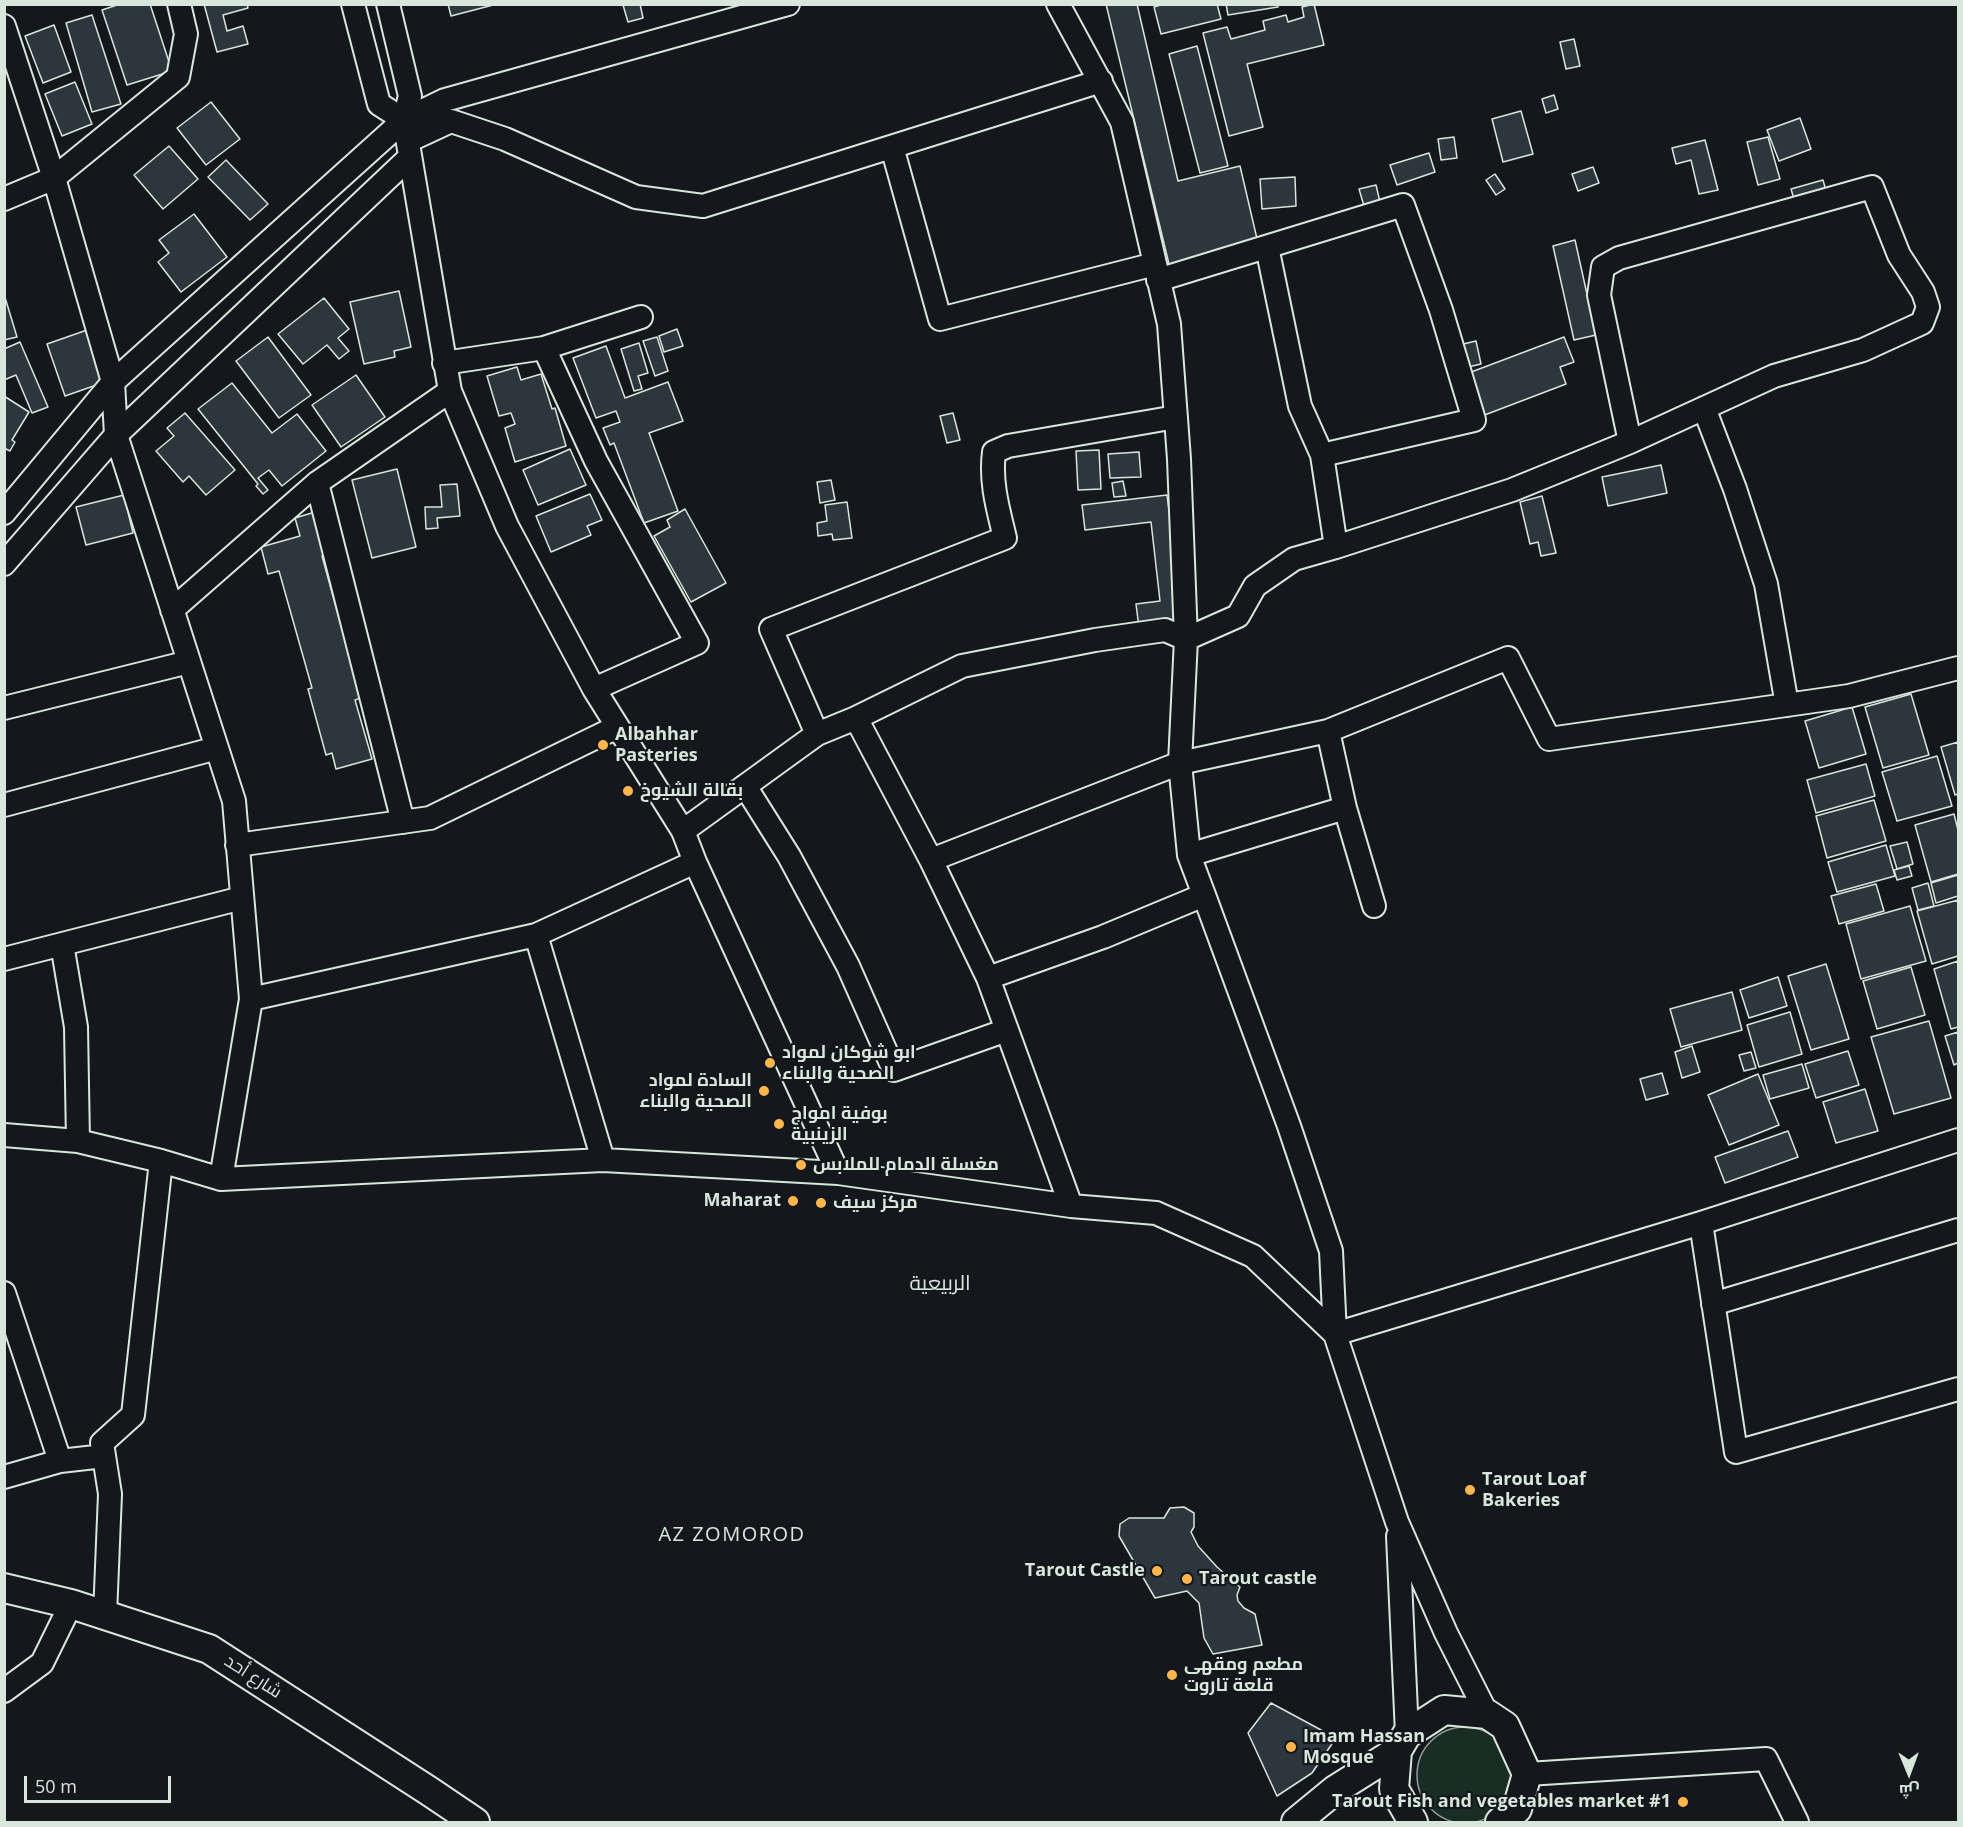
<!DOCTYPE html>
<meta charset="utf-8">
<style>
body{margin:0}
#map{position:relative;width:1963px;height:1827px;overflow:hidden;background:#14181c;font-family:"Open Sans",Cairo,sans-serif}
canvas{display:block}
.frame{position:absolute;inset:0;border:6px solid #d8e6dc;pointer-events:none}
.north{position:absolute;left:1879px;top:1743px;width:60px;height:60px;-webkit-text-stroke:4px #14181c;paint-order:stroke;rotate:179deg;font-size:16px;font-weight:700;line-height:24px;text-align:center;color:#d8e6dc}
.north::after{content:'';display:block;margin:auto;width:21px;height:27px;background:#d8e6dc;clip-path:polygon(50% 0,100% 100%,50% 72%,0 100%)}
.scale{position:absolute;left:24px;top:1776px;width:147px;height:27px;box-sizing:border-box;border:3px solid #d8e6dc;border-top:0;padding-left:8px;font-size:18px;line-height:21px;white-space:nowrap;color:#d8e6dc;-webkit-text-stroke:4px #14181c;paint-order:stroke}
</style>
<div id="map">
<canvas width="1963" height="1827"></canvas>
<div class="frame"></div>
<div class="north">ش</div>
<div class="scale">50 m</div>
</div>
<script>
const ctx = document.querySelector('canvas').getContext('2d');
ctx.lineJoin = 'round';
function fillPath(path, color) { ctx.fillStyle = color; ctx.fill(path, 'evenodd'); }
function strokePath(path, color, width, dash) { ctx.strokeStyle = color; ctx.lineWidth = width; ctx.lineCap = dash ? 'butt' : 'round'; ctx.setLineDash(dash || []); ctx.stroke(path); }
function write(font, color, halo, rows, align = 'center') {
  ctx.font = font + ' "Open Sans",Cairo,sans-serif'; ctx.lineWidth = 4.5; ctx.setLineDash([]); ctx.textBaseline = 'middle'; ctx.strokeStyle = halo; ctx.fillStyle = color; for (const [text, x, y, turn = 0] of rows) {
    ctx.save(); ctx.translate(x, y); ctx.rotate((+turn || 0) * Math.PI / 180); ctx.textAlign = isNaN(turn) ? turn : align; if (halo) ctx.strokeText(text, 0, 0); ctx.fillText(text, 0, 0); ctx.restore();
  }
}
const green = new Path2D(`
 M1417 1775a48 48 0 1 1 96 0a48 48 0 1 1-96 0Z`);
fillPath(green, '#1a2d24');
strokePath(green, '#939e99', 1.5);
const building = new Path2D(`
 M120,4h30l22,67 -45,14 -25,-75z
 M204,4h43l1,4 -25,7 4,16 16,-5 5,18 -31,8z
 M448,4h49l-46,12z
 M640,4l3,14 -15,4 -5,-17z
 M1106,4h31l41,177 62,-15 18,77 -89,21z
 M1164,4h53l4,15 -60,15 -7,-27z
 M1226,4h52v3l-50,8z
 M1314,4l10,41 -77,19 16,63 -34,9 -26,-103 24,-6 4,12 34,-9 -2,-9 23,-6 2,7 16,-5 -2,-10z
 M92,15l29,89 -29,8 -26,-89z
 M54,25l17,47 -28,11 -18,-47z
 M1574,39l6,27 -14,3 -6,-27z
 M1197,46l31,120 -28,7 -31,-119z
 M75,82l17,42 -30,12 -17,-42z
 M1554,95l4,14 -12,4 -4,-14z
 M211,102l29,37 -34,26 -29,-37z
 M1521,111l12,43 -30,8 -11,-43z
 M1800,118l11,31 -32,12 -12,-31z
 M1454,137l3,21 -16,2 -3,-21z
 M1768,137l12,42 -22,6 -11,-43z
 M1705,140l13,50 -19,4 -8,-34 -15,4 -4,-16z
 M169,146l29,33 -35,30 -29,-34z
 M1429,153l6,19 -38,13 -7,-20z
 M226,160l42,44 -18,16 -42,-43z
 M1593,167l6,16 -21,8 -6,-17z
 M1495,174l10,15 -9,6 -10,-15z
 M1295,177l1,29 -34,3 -2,-30z
 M1823,180l3,11 -32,8 -3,-10z
 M1376,185l4,17 -16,4 -5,-17z
 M194,214l33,43 -46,35 -23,-30 11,-9 -10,-13z
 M1575,240l21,95 -22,5 -21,-94z
 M399,291l12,56 -17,4 1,6 -31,7 -14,-62z
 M4,294l13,43 -13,3z
 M324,298l25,31 -11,9 11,13 -10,8 -12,-14 -24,19 -25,-30z
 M677,329l6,17 -19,6 -5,-16z
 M87,330l18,52 -40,14 -18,-52z
 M268,337l43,58 -32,23 -43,-57z
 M657,337l11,34 -13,5 -12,-35z
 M1564,337l10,25 -14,5 6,17 -84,32 -16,-42z
 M1476,341l5,23 -17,4 -5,-23z
 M20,342l28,65 -16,6 -16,-38 -12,5v-31z
 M639,343l9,30 -10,3 4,13 -8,2 -13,-42z
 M606,346l19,52 43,-16 15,39 -34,12 29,78 -34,12 -30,-80 -4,2 -7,-17 17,-6 -4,-11 -20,7 -23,-60z
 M517,367l4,13 20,-6 11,35 3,-1 11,38 -51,16 -10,-34 10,-4 -4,-11 -12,3 -12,-40z
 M356,375l29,42 -44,30 -29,-42z
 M232,383l40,50 25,-19 29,37 -44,35 -13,-16 -11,8 10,12 -5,4 -7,-8 2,-2 -60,-75z
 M4,396l25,16 -17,28 3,2 -5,9 -6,-3z
 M185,413l50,57 -29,25 -17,-19 -6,6 -27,-31 18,-15 -7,-8z
 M953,413l7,27 -13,3 -7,-27z
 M570,449l16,36 -48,20 -15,-35z
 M1099,450l2,39 -23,1 -2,-39z
 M1139,452l2,25 -31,1 -2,-24z
 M1661,465l6,28 -59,13 -6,-29z
 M397,469l19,78 -44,11 -20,-78z
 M831,480l4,20 -15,3 -3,-21z
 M1123,481l3,15 -12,1 -2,-14z
 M457,484l3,32 -23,2 1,10 -12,1 -1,-22h17l-2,-22z
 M590,494l12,26 -15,6 4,9 -40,17 -15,-36z
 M124,495l9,38 -47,12 -10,-38z
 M1167,495l16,128 -44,5 -3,-24 24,-3 -9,-79 -66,8 -3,-25z
 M1542,496l14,57 -15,3 -3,-14 -8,2 -10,-42z
 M847,502l5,36 -19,2 -1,-6 -14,2 -1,-13 10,-2 -2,-16z
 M685,509l41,74 -35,19 -37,-66 16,-9 -3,-7z
 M315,512l12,43 -5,1 39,142 -6,2 17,59 -36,10 -4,-16 -6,2 -18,-66 4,-1 -33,-117 -11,3 -7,-27 39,-11 -5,-18z
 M1911,694l18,61 -46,13 -18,-61z
 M1852,707l14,47 -47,14 -14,-47z
 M1958,742v52l-3,1 -14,-48z
 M1937,756l15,50 -55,15 -15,-49z
 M1866,764l9,32 -59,17 -9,-33z
 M1874,800l12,41 -59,17 -11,-42z
 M1954,814l4,16v44l-27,8 -16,-57z
 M1907,842l6,22 -16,5 -7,-23z
 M1886,845l9,31 -58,16 -9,-30z
 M1909,866l3,10 -15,4 -3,-10z
 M1958,875v21l-22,7 -5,-20z
 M1928,883l6,23 -16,4 -6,-22z
 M1876,884l8,27 -45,13 -8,-28z
 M1958,900v56l-26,8 -15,-53z
 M1910,906l16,55 -65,18 -15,-55z
 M1958,961v66l-7,2 -17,-60z
 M1826,964l23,75 -38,11 -23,-74z
 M1911,967l14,48 -48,14 -14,-48z
 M1778,977l9,29 -38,12 -9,-28z
 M1732,992l10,38 -61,17 -11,-38z
 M1790,1012l12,42 -43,13 -12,-42z
 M1929,1021l22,77 -57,16 -23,-77z
 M1958,1032v31l-4,2 -9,-29z
 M1692,1046l8,26 -18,6 -7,-26z
 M1848,1051l11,34 -43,13 -11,-34z
 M1751,1052l5,16 -12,3 -5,-16z
 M1802,1064l7,24 -39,11 -7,-24z
 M1662,1073l6,21 -22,6 -6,-21z
 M1758,1074l21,51 -50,20 -21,-50z
 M1865,1089l13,42 -42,12 -13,-41z
 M1788,1131l10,26 -73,26 -10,-26z
 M1184,1507l10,6v14l-3,5 7,14 19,21 23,20 -3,8 1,6 6,7 11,6 7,31 -49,9 -9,-16 -5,-35 -12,-12 -32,7 -36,-62 1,-12 9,-6h35l6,-10z
 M1271,1703l65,35 -24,35 -35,23 -29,-63z`);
fillPath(building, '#2c363c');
strokePath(building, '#d8e6dc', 1.5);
const minor = new Path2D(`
 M353,4l26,100 25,16
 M388,4l22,92 -6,24 46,271 57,135 87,163 89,142 12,31 143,311
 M1058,4l64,118 47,202 10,135 7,180 52,-23 17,-30 39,-27 42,-12
 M4,26l50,152 59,204 3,53 118,366 17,198 -30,180
 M408,141l43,-20 54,18 131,58 67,9 398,-125
 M892,147l48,172 215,-55
 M4,199l50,-21 124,-101 8,-43 -7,-30
 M1267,247l33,159 22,49
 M1158,280l245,-75 38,105 33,110 -152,35 14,92 176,-57 118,-48 144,-66 89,-26 59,-27 6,-16 -5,-15 -24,-37 -27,-68 -253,71 -16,9 -4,28 31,147
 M544,348l97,-31
 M444,363l100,-15 52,113 101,182 -103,46
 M1704,408l31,81 31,95 21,121
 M317,483l86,339
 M4,513l109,-131 291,-262 41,-20 343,-96
 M4,564l112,-129 294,-278
 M172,610l145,-127 133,-92
 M4,708l185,-46
 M856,718l106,-52 133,-26 70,-10 21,9 -6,124 148,-32
 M817,734l-46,-105 234,-91c-7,-29 -15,-56 -11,-86l14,-6 168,-29
 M745,786l44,70 59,110 46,104 113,-40
 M4,805l213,-57
 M1345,808l29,98
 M683,831l134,-97 39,-16 75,142 57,118 83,228
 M237,845l193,-27 187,-91
 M931,860l249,-97 9,92
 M1204,895l85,231 42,125 4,83 366,-111 257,-83
 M536,935l67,225
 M62,944l14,83 2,114
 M4,959l238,-61
 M988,978l115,-41 101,-42 -15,-40 156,-47 -17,-77 180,-73 41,81 300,-43 109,-28
 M251,999l285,-64 159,-73
 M4,1135l74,6 83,20 60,18 382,-19 235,13 233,33 85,7 97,43 82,78 62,188 49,111 41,81
 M1701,1223l35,229 222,-63
 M4,1293l56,168 -56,16
 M1713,1304l245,-74
 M60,1461l44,-5
 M1398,1536l9,198
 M105,1615l5,-121 -8,-51 31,-28 28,-254
 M4,1691l38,-28 29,-59
 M1527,1774l239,-15 31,63`);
const major = new Path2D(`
 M4,1588l67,16 138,45 220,142 46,31
 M1296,1822l39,-32 62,-39
 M1413,1822l-19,-33 3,-38 10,-17 37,-24 43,4 18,12 22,48 -10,35 -17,13`);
strokePath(minor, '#d8e6dc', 26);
strokePath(major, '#d8e6dc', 32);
strokePath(minor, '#14181c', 22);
strokePath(major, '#14181c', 28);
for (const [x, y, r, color] of [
 [603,745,6,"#ffb74d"],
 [628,791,6,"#ffb74d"],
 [770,1063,6,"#ffb74d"],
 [764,1091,6,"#ffb74d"],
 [779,1124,6,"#ffb74d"],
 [801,1165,6,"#ffb74d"],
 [793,1201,6,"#ffb74d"],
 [821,1203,6,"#ffb74d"],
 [1470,1490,6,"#ffb74d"],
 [1157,1571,6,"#ffb74d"],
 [1187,1579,6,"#ffb74d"],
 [1172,1675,6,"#ffb74d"],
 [1291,1747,6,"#ffb74d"],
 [1683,1802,6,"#ffb74d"]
]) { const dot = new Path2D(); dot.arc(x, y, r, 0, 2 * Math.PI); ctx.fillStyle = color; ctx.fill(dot); strokePath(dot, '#14181c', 2); }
write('bold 18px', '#d8e6dc', '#14181c', [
 ["Albahhar",615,735],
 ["Pasteries",615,756],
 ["بقالة الشيوخ",640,791],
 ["ابو شوكان لمواد",782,1053],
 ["الصحية والبناء",782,1074],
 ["السادة لمواد",752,1081,"right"],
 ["الصحية والبناء",752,1102,"right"],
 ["بوفية امواج",791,1114],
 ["الزينبية",791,1135],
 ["مغسلة الدمام للملابس",813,1165],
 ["Maharat",781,1201,"right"],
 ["مركز سيف",833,1203],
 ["Tarout Loaf",1482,1480],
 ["Bakeries",1482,1501],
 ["Tarout Castle",1145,1571,"right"],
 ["Tarout castle",1199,1579],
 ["مطعم ومقهى",1184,1665],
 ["قلعة تاروت",1184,1686],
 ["Imam Hassan",1303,1737],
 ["Mosque",1303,1758],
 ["Tarout Fish and vegetables market #1",1671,1802,"right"]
], 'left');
write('18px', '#d8e6dc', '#14181c', [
 ["شارع أحد",253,1677,33]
]);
ctx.letterSpacing = '1.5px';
write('20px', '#d8e6dc', '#14181c', [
 ["AZ ZOMOROD",732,1535]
]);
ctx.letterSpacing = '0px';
write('21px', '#d8e6dc', '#14181c', [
 ["الربيعية",940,1284]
]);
</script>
